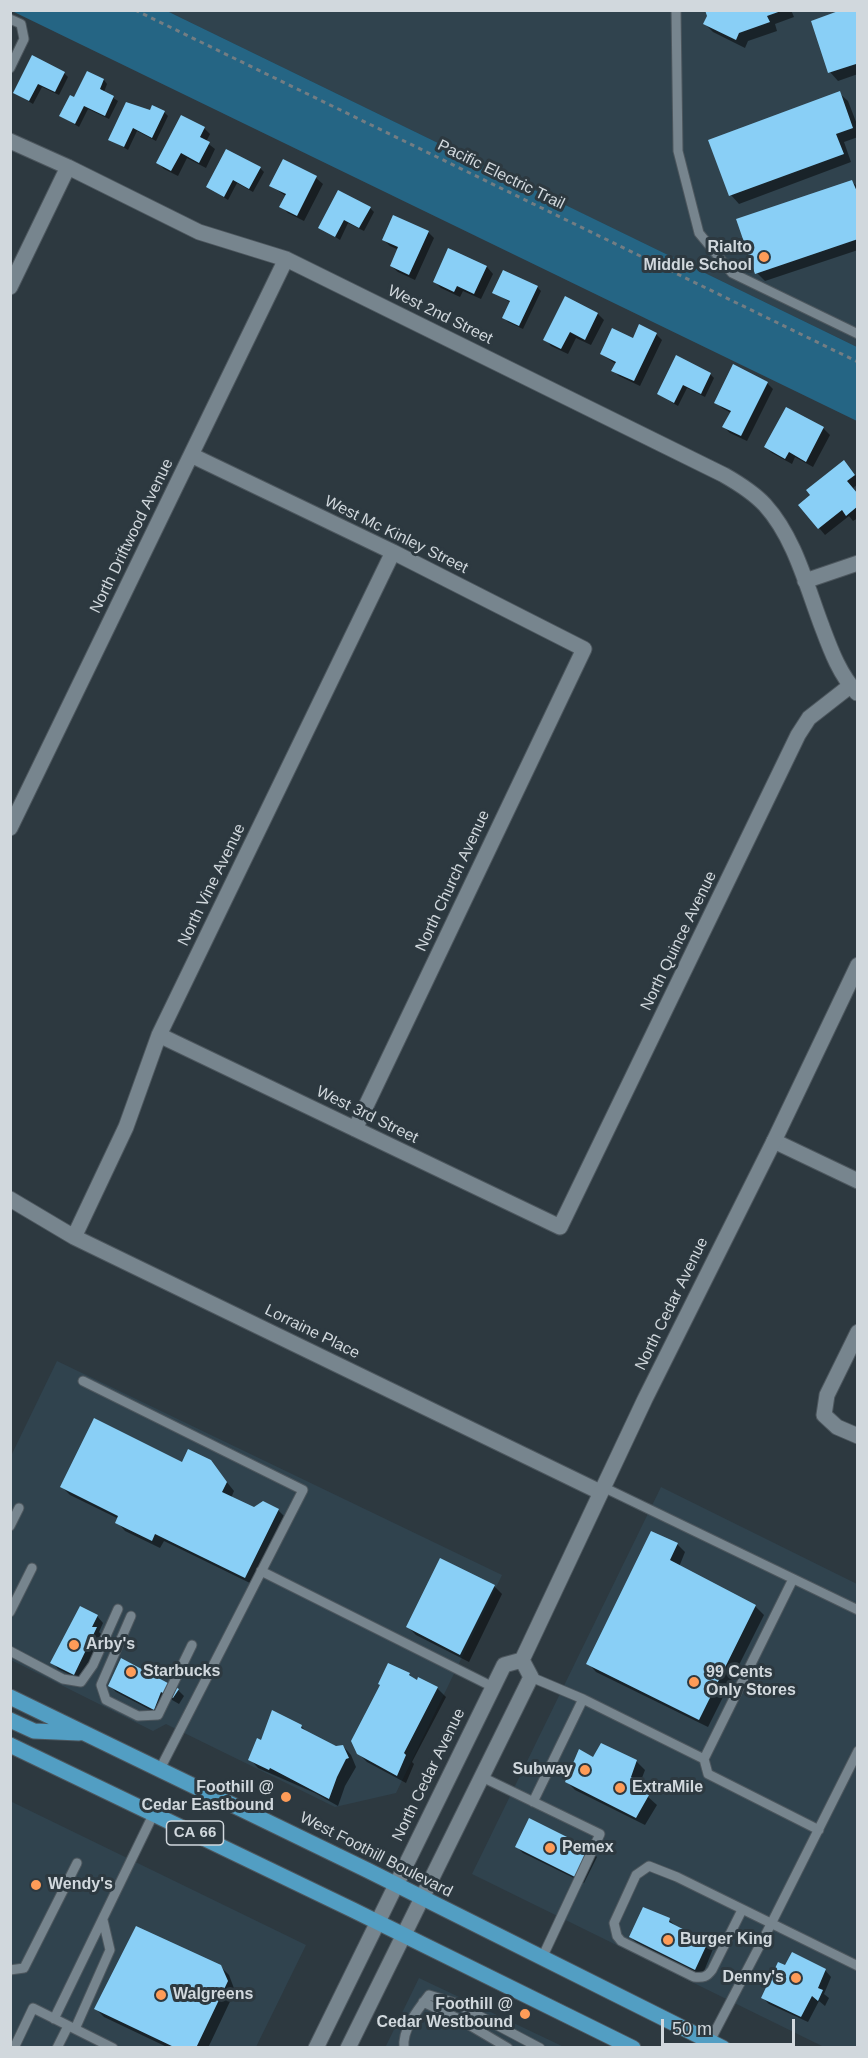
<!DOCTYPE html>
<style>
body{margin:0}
#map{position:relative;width:868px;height:2058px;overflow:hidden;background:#2d3940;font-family:Arial,sans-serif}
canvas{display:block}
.frame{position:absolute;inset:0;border:12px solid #d1d8dd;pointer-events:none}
.scale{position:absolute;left:661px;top:2019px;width:134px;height:27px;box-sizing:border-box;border:3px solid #d1d8dd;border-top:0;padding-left:8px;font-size:18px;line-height:21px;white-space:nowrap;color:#d1d8dd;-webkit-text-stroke:4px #2d3940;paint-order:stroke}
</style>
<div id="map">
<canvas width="868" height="2058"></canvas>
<div class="frame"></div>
<div class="scale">50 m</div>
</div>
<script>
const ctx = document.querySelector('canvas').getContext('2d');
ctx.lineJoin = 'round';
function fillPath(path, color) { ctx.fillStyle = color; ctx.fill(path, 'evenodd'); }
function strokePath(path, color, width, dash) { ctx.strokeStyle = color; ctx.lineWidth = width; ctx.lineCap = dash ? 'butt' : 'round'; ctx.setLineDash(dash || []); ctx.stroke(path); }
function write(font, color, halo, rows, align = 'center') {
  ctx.font = font + ' Arial,sans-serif'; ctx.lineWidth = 6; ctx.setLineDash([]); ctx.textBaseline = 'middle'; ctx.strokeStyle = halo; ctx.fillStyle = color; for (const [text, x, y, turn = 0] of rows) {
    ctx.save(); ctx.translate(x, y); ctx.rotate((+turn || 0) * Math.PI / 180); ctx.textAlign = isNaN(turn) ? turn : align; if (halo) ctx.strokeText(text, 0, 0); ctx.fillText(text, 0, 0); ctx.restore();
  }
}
fillPath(new Path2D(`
 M167,11h690v336l-372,-181z
 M57,1361l445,214 -106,218 -61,14 -169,-83 -13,7 -142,-71 -1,-202z
 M661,1487l196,97v463h-33l-352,-173z
 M10,1801l296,144 -50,102h-245z
 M419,1978l145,69 -179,1z`), '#30434e');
fillPath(new Path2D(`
 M12,11h155l690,336v74z`), '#256584');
fillPath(new Path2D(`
 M707,10h84l3,7 -19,7 2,7 -29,10 -3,7 -32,-16 -8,-8 4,-8z
 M858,10v64l-20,7 -8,-9z
 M64,73l4,4 -9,18 -17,-8 -9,17 -18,-11z
 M88,73l16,7 3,4 -3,8 14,9 -9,18 -21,-10 -9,18 -18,-11 14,-17z
 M839,93l9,8 10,26v10l-14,5 7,20 -112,42 -8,-9z
 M151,112h13l4,4 -12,25 -19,-10 -9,19 -18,-11z
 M204,128l6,6 -4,8 9,7 -9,19 -19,-10 -9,18 -14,-7 -6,-6z
 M284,161l32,17 7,6 -19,37 -16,-8 -7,-7 5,-10 -15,-10z
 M260,168l4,4 -11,20 -16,-9 -9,17 -20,-13z
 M852,182l6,5v63l-93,31 -8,-8z
 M370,208l4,4 -10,19 -16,-8 -8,17 -20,-13z
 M428,232l6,6 -19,42 -17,-8 -7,-6 8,-16 -9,-4 -6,-6z
 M449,250l38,17 6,7 -12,25 -18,-8 -3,6 -19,-9 -7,-7z
 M537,287l4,4 -18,38 -15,-7 -4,-4 7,-15 -17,-11z
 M566,298l32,16 6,6 -13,25 -15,-7 -8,16 -17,-8 -6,-7z
 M656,334l6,6 -22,46 -21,-10 -6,-6 3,-6 -15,-10 32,-14z
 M677,357l33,17 4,4 -9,19 -18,-9 -9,18 -20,-12z
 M767,383l6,6 -26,52 -17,-8 -6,-6 7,-14 -9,-5 -6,-6z
 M786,409l38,20 6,6 -17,32 -18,-10 -3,7 -20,-11 -7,-6z
 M850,469l8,9v6l-5,4 5,6v24l-5,3 -4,-5 -24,19 -25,-30z
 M210,1461l24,30 -3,7 24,11 23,1 9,9 -33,66 -90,-44 -4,7 -35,-17 -8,-9 2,-3 -49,-24 -8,-8 120,-23z
 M677,1544l8,8 -6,15 76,39 9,9 -56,112 -112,-55 -8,-9z
 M494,1586l8,8 -33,68 -53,-27 -8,-8z
 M97,1616l6,7 -4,9 3,3 -21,45 -23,-11 -6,-7z
 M409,1674l7,7 3,-1 18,8 9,9 -34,65 2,2 -8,19 -39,-21 -9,-9 24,-68z
 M110,1686l68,4 6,6 -5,8 -12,-7 -7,18 -44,-23z
 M301,1726l9,9 26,13 7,-2 8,9 5,12 -11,19 -7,20 -23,-13 -57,-25 -8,-9 11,-17z
 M593,1759l43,2 9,9 -5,13 9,9 -2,4 10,9 -12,20 -70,-35 -8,-8z
 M517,1847l74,4 6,6 -13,26 -61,-30z
 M669,1920l7,6 31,17 6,6 -11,27 -65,-33 -7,-6z
 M220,1966l9,9 6,16 -27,57h-39l-65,-31 -8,-8z
 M786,1967l39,3 6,7 -7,17 5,4 -4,8 -6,-5 -11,21 -39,-18 -6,-6z`), '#0007');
fillPath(new Path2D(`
 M705,10h76v1l-14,5 3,6 -31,11 -3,7 -33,-16 4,-8z
 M841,10h17v58l-2,-4 -28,9 -17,-52z
 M32,55l33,17 -10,20 -17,-8 -9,17 -16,-8z
 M87,71l17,8 -4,10 14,7 -9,20 -21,-10 -9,18 -16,-8 11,-21 4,2z
 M840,91l13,37 -17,6 8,20 -115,42 -21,-56z
 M126,102l24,8 2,-5 13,6 -13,27 -19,-10 -9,19 -16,-7z
 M181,115l24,12 -5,10 10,5 -11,21 -18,-10 -10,18 -15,-8z
 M226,149l35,18 -12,22 -16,-9 -9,17 -18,-10z
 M283,159l34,17 -20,40 -18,-9 7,-13 -17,-8z
 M852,180l6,14v45l-103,35 -19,-55z
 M338,190l33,17 -12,21 -15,-8 -9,17 -17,-9z
 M393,215l36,16 -20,44 -19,-9 8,-19 -16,-7z
 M448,248l39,18 -13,28 -17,-8 -3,6 -21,-10z
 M503,270l35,16 -19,40 -17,-8 8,-17 -18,-8z
 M565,296l33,17 -13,27 -15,-8 -9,17 -18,-9z
 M639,324l18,9 -23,48 -23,-10 5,-9 -16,-8 12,-26 21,10z
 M676,355l35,18 -10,21 -18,-9 -9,18 -17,-9z
 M733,364l35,18 -27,54 -19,-9 9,-16 -17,-8z
 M786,407l38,20 -18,35 -17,-10 -4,7 -21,-12z
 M844,460l11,15 -8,6 11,13v12l-12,10 -4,-6 -24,19 -20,-24 12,-10 -4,-5z
 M94,1418l88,44 6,-13 23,11 16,22 -5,10 32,15 9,-6 16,8 -34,69 -90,-44 -3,7 -37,-18 3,-7 -58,-29z
 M651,1531l27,12 -8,17 86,45 -57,115 -113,-56z
 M440,1558l55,27 -35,70 -54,-28z
 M80,1606l18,9 -6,12h5l-23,48 -24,-12z
 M121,1658l58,31 -6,9 -12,-6 -7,18 -46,-24z
 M388,1663l22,10 -1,2 8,5 1,-3 20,10 -34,66 2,2 -9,21 -40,-22 -6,-13 29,-56 -2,-1z
 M272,1710l30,15 -1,3 35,18 7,-1 6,13 -3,1 -9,18 -8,22 -59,-31 -1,2 -21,-10 9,-22 4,2z
 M601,1743l36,17 -6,17 11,5 -5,8 12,5 -13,23 -71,-36 14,-33 14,8z
 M529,1818l62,31 -14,29 -62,-31z
 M643,1907l27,11 -1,4 39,20 -13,28 -66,-33z
 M136,1926l85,39 7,16 -32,67h-20l-82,-39z
 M792,1952l34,17 -8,19 5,2 -5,11 -6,-5 -11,21 -40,-19 17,-36 7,3z`), '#89cff6');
const service = new Path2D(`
 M676,10l2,141 21,82 33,40 126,61
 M10,19l11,5 3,15 -14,29
 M83,1381l220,109 -143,279
 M603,1487l255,123
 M10,1526l9,-18
 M261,1571l232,116
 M10,1612l22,-44
 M131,1616l-30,69 5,15 32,16 20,-1 34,-70
 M10,1651l53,28 18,3 12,-17 25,-56
 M531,1677l52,22 121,60 89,-180
 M704,1759l4,15 111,56
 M482,1777l118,57 -58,124
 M533,1802l50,-103
 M742,1910l-30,60c-5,7 -9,8 -18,7l-73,-36 -4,-5 -3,-13 22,-48 13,-9 28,11 181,89
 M10,1970l14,-2 53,-105
 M423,2002l36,17 49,29
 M54,2019l100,-206
 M75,2029l35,-79 -7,-30
 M710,2041l61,-117 87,-173
 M14,2048l19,-40 80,40
 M57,2048l11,-22
 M404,2048c-2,-19 14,-39 25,-53l26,8 85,45`);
const minor = new Path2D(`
 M10,141l58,26 131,65 87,27 438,216c14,8 29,17 41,30 29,32 41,79 56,119 9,24 18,50 36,69
 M10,287l58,-120
 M191,455l202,97 191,97 -229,480
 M805,581l53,-18
 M10,828l276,-569
 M159,1035l401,192 238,-492 11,-17 41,-32
 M774,1141l84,40
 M10,1199l64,38 526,255
 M74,1237l52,-110 33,-92 234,-483
 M858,1332l-31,63 -3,20 13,12 21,9`);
const secondary = new Path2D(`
 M316,2048l188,-383 18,-5 123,-261 129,-258 84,-176
 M348,2048l183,-371 -9,-17`);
const primary = new Path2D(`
 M10,1697l357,173 356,178
 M10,1720l24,11 45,2
 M10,1745l343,165 280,138`);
strokePath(service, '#4d575e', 11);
strokePath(minor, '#4d575e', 17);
strokePath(secondary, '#4d575e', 17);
strokePath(primary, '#4d575e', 17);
strokePath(new Path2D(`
 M135,10l723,352`), '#737d83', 3, [4.5, 4.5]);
strokePath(service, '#77858e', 9);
strokePath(minor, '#77858e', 15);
strokePath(secondary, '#77858e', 15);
strokePath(primary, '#529ec3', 15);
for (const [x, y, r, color] of [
 [764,257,6,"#fe9c58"],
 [74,1645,6,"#fe9c58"],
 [131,1672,6,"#fe9c58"],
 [694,1682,6,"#fe9c58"],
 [585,1770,6,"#fe9c58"],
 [620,1788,6,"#fe9c58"],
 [286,1797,6,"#fe9c58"],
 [550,1848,6,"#fe9c58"],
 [36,1885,6,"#fe9c58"],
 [668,1940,6,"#fe9c58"],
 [796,1978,6,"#fe9c58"],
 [161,1995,6,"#fe9c58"],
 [525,2014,6,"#fe9c58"]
]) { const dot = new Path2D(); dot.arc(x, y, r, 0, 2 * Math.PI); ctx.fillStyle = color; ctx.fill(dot); strokePath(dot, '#2d3940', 2); }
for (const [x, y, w] of [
 [195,1833,57]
]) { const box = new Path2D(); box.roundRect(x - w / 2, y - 12, w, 24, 4.5); ctx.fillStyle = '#2d3940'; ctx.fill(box); strokePath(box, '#d1d8dd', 1.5); }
write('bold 15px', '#d1d8dd', null, [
 ["CA 66",195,1833]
]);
write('16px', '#d1d8dd', '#2d3940', [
 ["Pacific Electric Trail",501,175,26],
 ["West 2nd Street",440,315,26],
 ["West Mc Kinley Street",396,535,26],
 ["North Driftwood Avenue",132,536,-64],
 ["North Church Avenue",453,881,-65],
 ["North Vine Avenue",212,885,-64],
 ["North Quince Avenue",679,941,-64],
 ["West 3rd Street",367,1115,26],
 ["North Cedar Avenue",672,1304,-64],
 ["Lorraine Place",312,1332,26],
 ["North Cedar Avenue",429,1775,-64],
 ["West Foothill Boulevard",376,1855,27]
]);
write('bold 16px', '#d1d8dd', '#2d3940', [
 ["Rialto",752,248,"right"],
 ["Middle School",752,266,"right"],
 ["Arby's",86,1645],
 ["Starbucks",143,1672],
 ["99 Cents",706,1673],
 ["Only Stores",706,1691],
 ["Subway",573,1770,"right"],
 ["Foothill @",274,1788,"right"],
 ["Cedar Eastbound",274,1806,"right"],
 ["ExtraMile",632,1788],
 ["Pemex",562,1848],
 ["Wendy's",48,1885],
 ["Burger King",680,1940],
 ["Denny's",784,1978,"right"],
 ["Walgreens",173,1995],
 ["Foothill @",513,2005,"right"],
 ["Cedar Westbound",513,2023,"right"]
], 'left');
</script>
